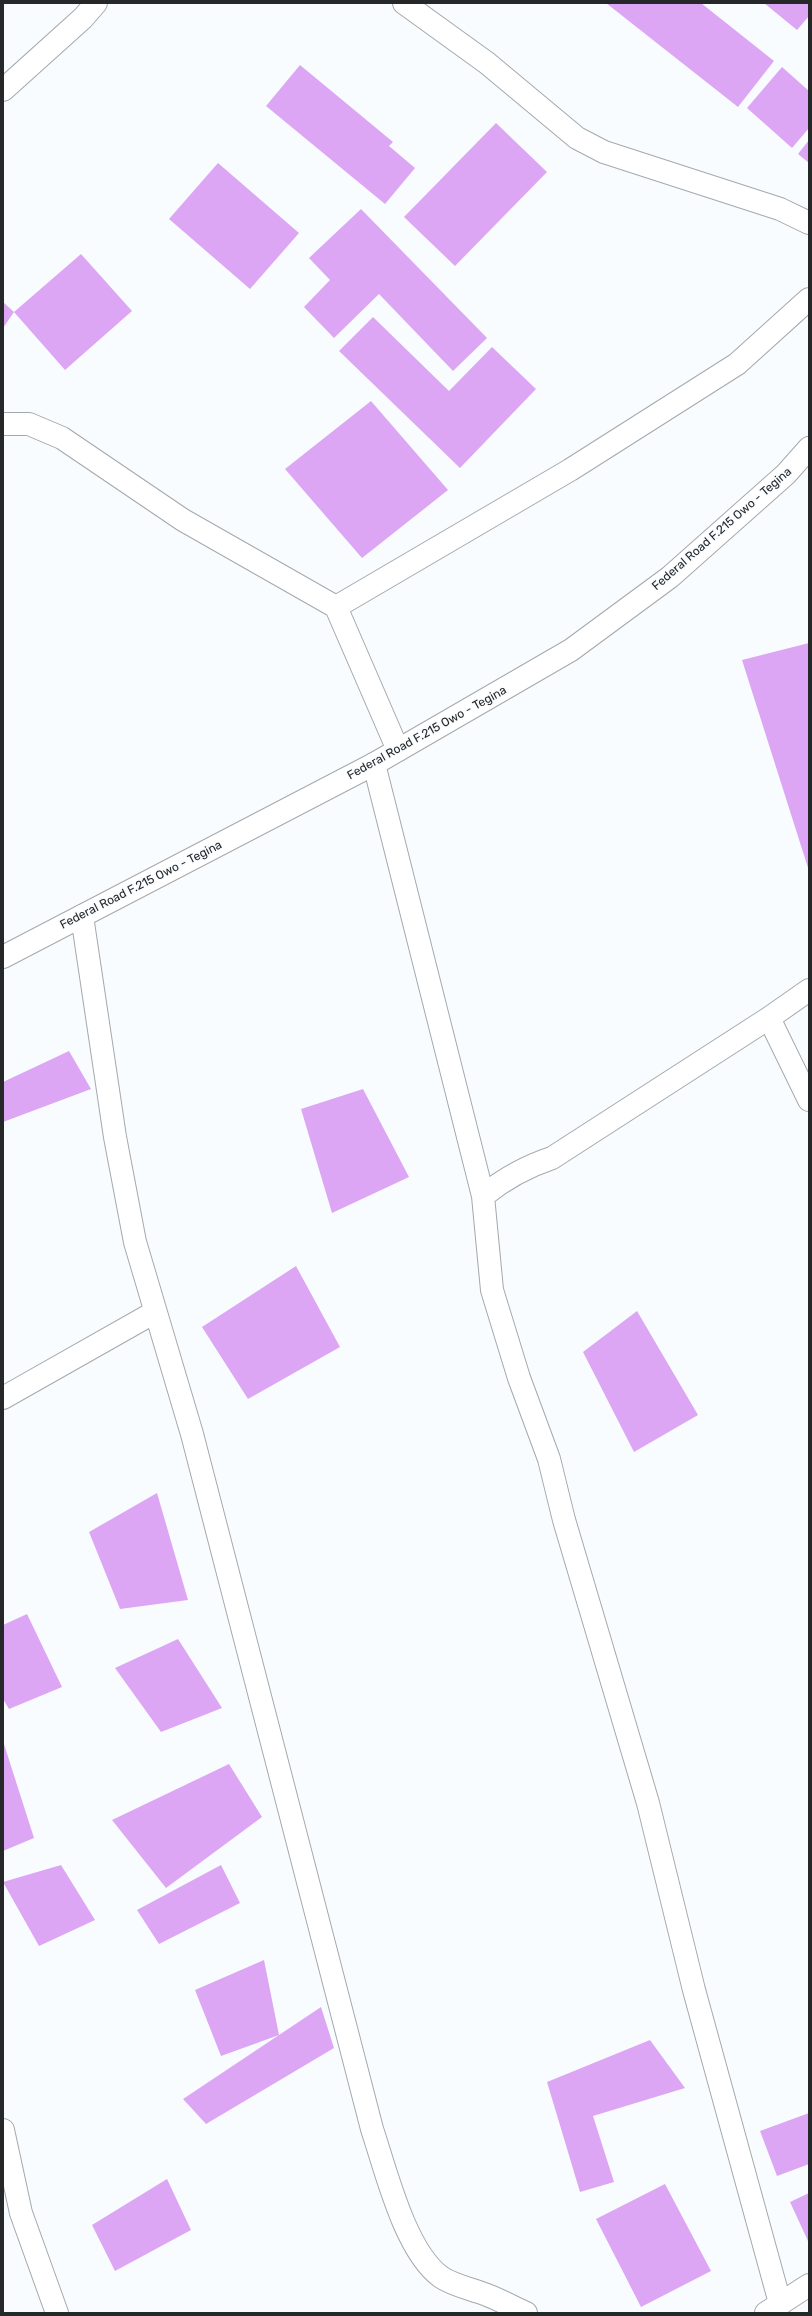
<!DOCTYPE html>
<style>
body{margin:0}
#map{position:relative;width:812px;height:2316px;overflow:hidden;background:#f8fcfe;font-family:Rubik,sans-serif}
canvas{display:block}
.frame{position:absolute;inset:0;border:4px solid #252729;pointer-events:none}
</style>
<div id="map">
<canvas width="812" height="2316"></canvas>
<div class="frame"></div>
</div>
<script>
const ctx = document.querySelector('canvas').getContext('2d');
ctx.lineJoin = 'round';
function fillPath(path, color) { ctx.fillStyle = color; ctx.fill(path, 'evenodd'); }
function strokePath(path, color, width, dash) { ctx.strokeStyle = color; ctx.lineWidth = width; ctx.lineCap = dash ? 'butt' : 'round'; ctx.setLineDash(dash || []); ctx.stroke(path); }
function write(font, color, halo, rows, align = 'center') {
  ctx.font = font + ' Rubik,sans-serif'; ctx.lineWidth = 3; ctx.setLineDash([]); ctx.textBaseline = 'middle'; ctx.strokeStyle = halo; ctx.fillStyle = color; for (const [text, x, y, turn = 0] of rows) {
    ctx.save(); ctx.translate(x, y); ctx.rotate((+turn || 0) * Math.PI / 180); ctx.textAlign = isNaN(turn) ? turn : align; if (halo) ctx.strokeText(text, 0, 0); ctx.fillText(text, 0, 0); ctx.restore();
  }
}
fillPath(new Path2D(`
 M606,3h95l73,58 -36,46z
 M764,3h45v13l-12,14z
 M300,65l93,77 -4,4 26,22 -30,36 -119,-98z
 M782,67l27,24v37l-17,20 -45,-40z
 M496,123l51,49 -92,94 -51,-49z
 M809,140v23l-11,-9z
 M218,163l81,70 -49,56 -81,-70z
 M361,209l126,129 -34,33 -74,-77 -45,44 -30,-31 26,-27 -21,-22z
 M81,254l51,57 -67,59 -51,-58z
 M3,302l11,10 -11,16z
 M373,317l76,74 43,-44 44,42 -76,79 -121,-117z
 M371,401l77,89 -86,68 -77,-89z
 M809,643v228l-67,-211z
 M69,1051l22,38 -88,33v-40z
 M363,1089l46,88 -77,36 -31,-104z
 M296,1266l44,81 -92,52 -46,-72z
 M637,1311l61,104 -64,37 -51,-100z
 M157,1493l31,107 -68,9 -31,-77z
 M27,1614l35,73 -53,22 -6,-10v-74z
 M178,1639l44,69 -61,24 -46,-64z
 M3,1741l31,97 -31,13z
 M229,1764l33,53 -96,71 -54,-68z
 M61,1865l34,55 -56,26 -36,-64z
 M221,1865l19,38 -81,41 -22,-34z
 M264,1960l15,75 -58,21 -26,-66z
 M321,2007l13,41 -128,76 -23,-25z
 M650,2040l35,48 -92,28 21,66 -34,10 -33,-110z
 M809,2113v51l-32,12 -17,-45z
 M167,2179l24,51 -76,41 -23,-46z
 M665,2184l46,87 -70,36 -45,-88z
 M809,2193v48h-1l-18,-39z`), '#dca6f4');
const street = new Path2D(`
 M404,3l83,60 90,75 27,14 176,57 29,14
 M3,90l80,-72 13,-15
 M3,424h26l33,14 121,82 153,87
 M398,750l-62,-143 234,-137 167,-106 72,-65
 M374,764l109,432 9,94 27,88 30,81 15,61 84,283 46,187 86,313
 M82,916l33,221 20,105 57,192 180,695c14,42 33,122 69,148 13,9 32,12 46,18 13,5 26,12 39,18
 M769,1018l40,-28
 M483,1196c22,-18 42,-29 69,-38l217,-140 40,82
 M3,1398l152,-86
 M3,2130l18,83 36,100
 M766,2313l43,-28`);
const primary = new Path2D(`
 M3,957l371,-193 197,-114 99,-73 116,-103 23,-26`);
strokePath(street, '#a4a9ad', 24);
strokePath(primary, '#a4a9ad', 24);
strokePath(street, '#fff', 22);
strokePath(primary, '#fff', 22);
write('12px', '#252729', '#f8fcfe', [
 ["Federal Road F.215 Owo - Tegina",722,529,-41],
 ["Federal Road F.215 Owo - Tegina",427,733,-29],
 ["Federal Road F.215 Owo - Tegina",141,885,-27]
]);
</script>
